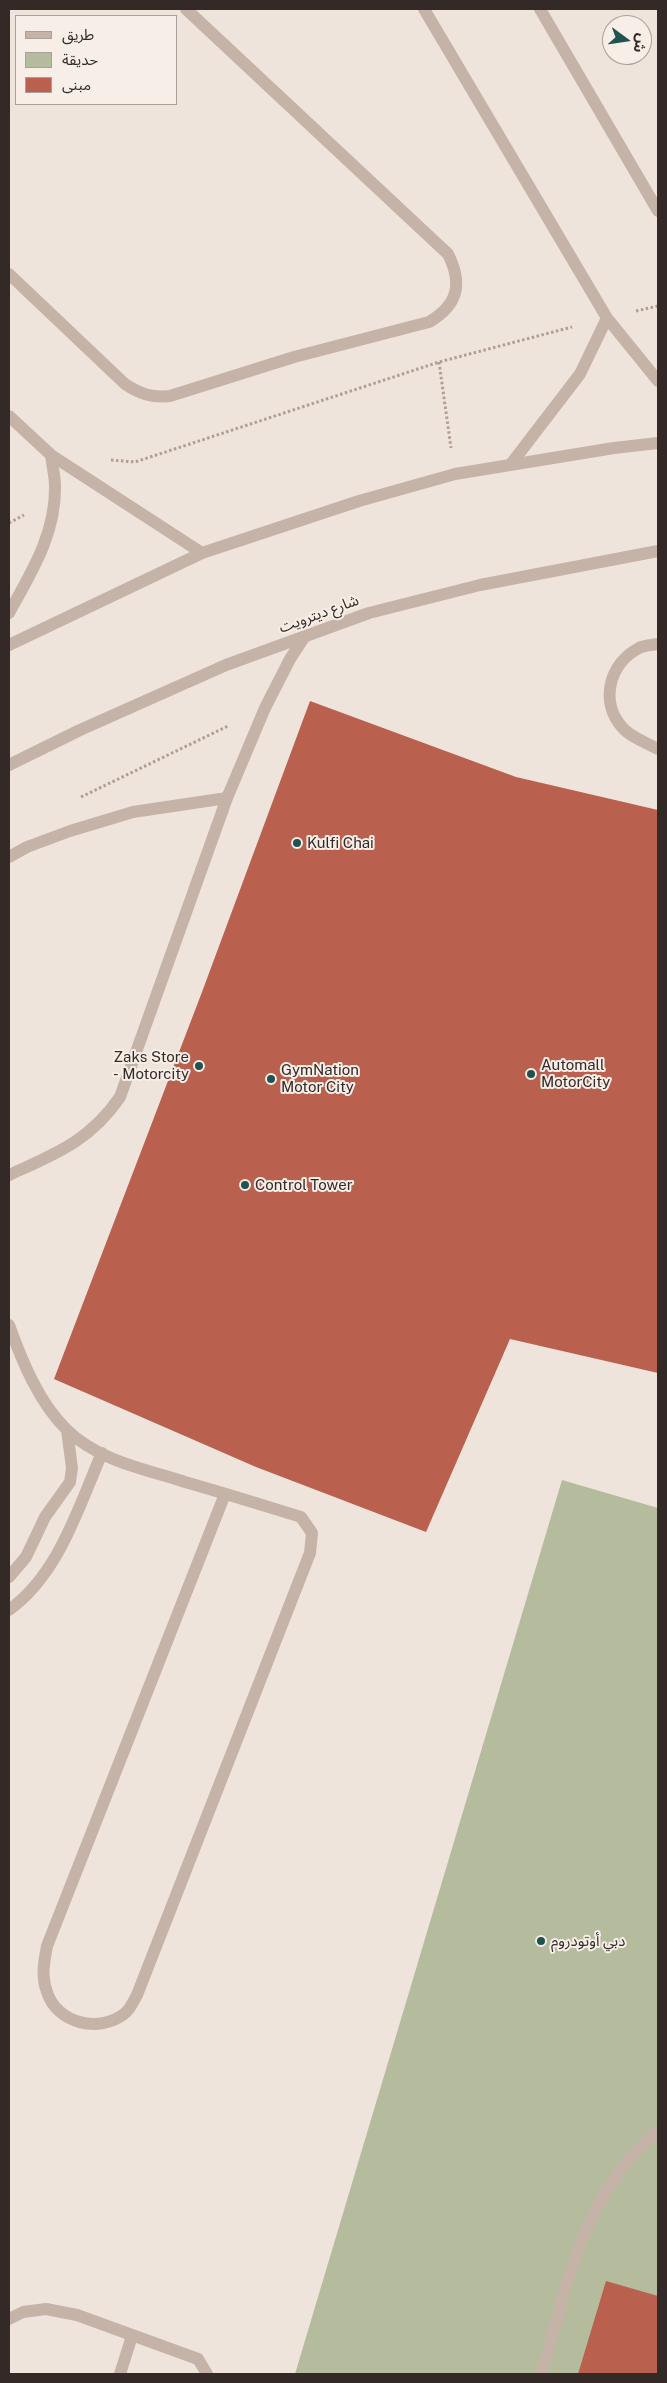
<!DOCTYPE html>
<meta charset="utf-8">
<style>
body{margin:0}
#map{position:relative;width:667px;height:2383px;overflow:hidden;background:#efe4db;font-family:"Public Sans","Noto Sans Arabic",sans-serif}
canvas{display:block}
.frame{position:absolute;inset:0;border:10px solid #332a28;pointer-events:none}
.legend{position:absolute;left:15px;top:15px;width:162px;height:90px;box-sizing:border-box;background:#f7eee7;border:1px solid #a9a09b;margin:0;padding:6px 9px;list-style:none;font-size:15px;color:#332a28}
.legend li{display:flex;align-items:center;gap:10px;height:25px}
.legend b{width:25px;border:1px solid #a9a09b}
.north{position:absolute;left:602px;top:15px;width:50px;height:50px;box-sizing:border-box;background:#f7eee7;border:1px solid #a9a09b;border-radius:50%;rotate:104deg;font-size:14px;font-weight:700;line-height:20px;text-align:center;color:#332a28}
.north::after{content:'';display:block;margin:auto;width:18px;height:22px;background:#215150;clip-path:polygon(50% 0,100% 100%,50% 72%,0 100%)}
</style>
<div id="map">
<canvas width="667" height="2383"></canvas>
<div class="frame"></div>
<ul class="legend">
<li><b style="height:6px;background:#c6b3a8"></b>طريق</li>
<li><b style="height:14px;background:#b4bc9d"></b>حديقة</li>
<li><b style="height:14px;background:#ba604e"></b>مبنى</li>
</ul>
<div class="north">ش</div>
</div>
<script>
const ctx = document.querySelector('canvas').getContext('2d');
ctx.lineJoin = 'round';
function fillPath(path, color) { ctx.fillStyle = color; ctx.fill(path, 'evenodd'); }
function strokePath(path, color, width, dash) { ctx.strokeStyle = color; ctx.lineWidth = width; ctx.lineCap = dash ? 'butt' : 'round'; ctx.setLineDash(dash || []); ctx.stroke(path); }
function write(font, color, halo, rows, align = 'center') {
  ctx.font = font + ' "Public Sans","Noto Sans Arabic",sans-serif'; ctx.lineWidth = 4; ctx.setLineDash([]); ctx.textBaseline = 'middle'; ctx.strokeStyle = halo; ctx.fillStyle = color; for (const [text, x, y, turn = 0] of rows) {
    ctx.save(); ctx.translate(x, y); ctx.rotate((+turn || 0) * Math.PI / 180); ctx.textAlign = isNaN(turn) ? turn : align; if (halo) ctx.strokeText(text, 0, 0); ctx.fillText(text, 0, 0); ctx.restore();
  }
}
fillPath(new Path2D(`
 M562,1480l96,28v866h-363z`), '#b4bc9d');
fillPath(new Path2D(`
 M310,701l206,76 142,33v563l-148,-34 -84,193 -170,-65 -202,-88 148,-387z
 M606,2281l52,15v78h-80z`), '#ba604e');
strokePath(new Path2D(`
 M636,311l22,-5
 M439,362l12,86
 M111,460l24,2 304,-100 133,-35
 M9,523l15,-8
 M81,797l147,-71`), '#b19d93', 3, [2.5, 2.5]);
strokePath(new Path2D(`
 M424,9l183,309 51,63
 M540,9l118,202
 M9,274l116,110c15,10 27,14 45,12l124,-39 135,-35c29,-17 34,-38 19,-68l-262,-245
 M9,416l42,39 151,98
 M511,464l69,-90 27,-56
 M9,613c22,-40 47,-79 46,-127 0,-10 -3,-21 -4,-31
 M658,644c-6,1 -14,1 -19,4 -29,15 -40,53 -17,79 8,10 25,16 36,22
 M9,857l18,-10 43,-16 63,-19 94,-14
 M9,1175c46,-21 81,-34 111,-78l107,-299 38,-90 25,-49 15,-23
 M9,1325c13,36 30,78 58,105 32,31 78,39 118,52 39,11 77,23 116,35l11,16 -2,20 -173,442c-3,5 -7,15 -13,19 -25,19 -67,10 -77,-22 -6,-16 -3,-30 0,-46l178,-452
 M9,1577l17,-20 19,-40 25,-35 2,-14 -5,-38
 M9,1610c50,-36 69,-102 93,-157
 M9,2319l14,-7 23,-3 31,6 121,44 9,15
 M120,2374l12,-38
 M541,2374c27,-89 41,-181 117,-243`), '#c6b3a8', 12);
strokePath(new Path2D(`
 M9,645l193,-92 157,-52 96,-27 159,-26 44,-5
 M9,765l71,-35 146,-65 143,-52 111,-28 178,-34`), '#c6b3a8', 12);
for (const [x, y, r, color] of [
 [297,843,5,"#215150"],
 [199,1066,5,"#215150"],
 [531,1074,5,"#215150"],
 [271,1079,5,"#215150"],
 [245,1185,5,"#215150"],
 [541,1941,5,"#215150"]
]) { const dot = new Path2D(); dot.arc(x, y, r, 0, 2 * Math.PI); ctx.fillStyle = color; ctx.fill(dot); strokePath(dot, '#f7eee7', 2); }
write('15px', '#332a28', '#f7eee7', [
 ["شارع ديترويت",319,614,-20]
]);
write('15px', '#332a28', '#f7eee7', [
 ["Kulfi Chai",307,843],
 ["Zaks Store",189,1057,"right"],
 ["- Motorcity",189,1074,"right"],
 ["Automall",541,1065],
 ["MotorCity",541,1082],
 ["GymNation",281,1070],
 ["Motor City",281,1087],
 ["Control Tower",255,1185],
 ["دبي أوتودروم",551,1941]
], 'left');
</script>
